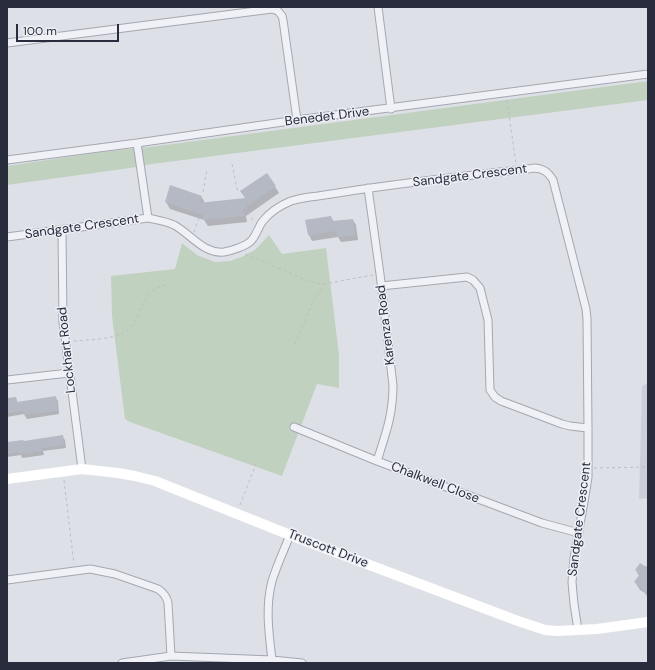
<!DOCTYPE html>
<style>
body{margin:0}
#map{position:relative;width:655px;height:670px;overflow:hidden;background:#dee0e7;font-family:"DM Sans",sans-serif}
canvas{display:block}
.frame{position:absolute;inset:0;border:8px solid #282c3d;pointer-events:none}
.scale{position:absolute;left:16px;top:24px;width:103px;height:18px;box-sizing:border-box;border:2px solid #282c3d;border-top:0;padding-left:5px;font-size:12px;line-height:14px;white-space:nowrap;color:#282c3d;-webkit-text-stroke:3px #edeff5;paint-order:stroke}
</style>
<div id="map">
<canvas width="655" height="670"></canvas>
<div class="frame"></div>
<div class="scale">100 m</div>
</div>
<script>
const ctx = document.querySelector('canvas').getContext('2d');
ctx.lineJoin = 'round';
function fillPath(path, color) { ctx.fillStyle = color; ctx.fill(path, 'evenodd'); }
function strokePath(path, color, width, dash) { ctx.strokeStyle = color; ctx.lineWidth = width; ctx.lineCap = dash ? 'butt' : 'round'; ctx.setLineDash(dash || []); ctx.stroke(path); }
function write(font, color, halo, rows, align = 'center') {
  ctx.font = font + ' "DM Sans",sans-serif'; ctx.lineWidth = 3; ctx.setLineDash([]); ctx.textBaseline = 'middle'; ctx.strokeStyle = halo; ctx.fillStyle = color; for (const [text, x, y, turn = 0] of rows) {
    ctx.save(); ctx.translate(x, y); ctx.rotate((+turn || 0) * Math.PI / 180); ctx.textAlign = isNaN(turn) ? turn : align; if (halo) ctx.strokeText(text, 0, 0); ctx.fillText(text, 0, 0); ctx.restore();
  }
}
fillPath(new Path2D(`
 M648,383v115l-9,1 3,-113z`), '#cccfd9');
fillPath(new Path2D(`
 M648,81v19l-496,64 -22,4 -123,17v-19c47,-7 95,-15 143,-19z
 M269,235l13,19 44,-6 13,107v33l-22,-4 -35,92 -152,-54 -5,-3 -13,-103 -1,-40 64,-7 7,-26 15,12 18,7 15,-1 14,-5 12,-7z`), '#c1d1bf');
fillPath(new Path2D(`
 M267,174l12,19 -33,23 1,6 -39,4 -4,-6 -34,-11 -4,-7 35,-6 4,7 41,-4z
 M331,217l3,5 19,-2 3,5 2,15 -17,2 -3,-5 -26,4 -3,-6 -3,-15z
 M55,397l3,4 1,13 -32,5 -3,-5 -17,3v-18l9,-1 2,5z
 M62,436l3,4 1,8 -23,3 1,4 -22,3 -1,-3 -14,2v-14l17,-1z
 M648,564v34l-3,-5 -5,-3 -5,-8 4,-6 -3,-6 9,-2z`), '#0003');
fillPath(new Path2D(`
 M267,173l9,13 -33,23 1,7 -41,4v-5l-38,-13 5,-17 32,11 -3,7 46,-5 -5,-7z
 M331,216l1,5 21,-2 2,16 -18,2 -1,-6 -28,4 -3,-15z
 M56,396l2,15 -34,4 -1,-4 -16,2v-15l9,-1 1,5z
 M63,435l1,10 -22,3v3l-23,3v-2l-12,2v-12l16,-2 1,1z
 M640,563l8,5v26l-7,-5 1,-1 -8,-6 6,-8 -5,-4z`), '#b5b9c4');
const street = new Path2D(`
 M378,7l13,102
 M7,43l265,-34 6,2 4,5 1,4 14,100
 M137,143l11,75
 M7,160l130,-17 160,-23 351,-46
 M368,188l12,86 13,111c0,30 -7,48 -16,76
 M62,230l1,92 19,147
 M7,237l141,-19c9,2 18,3 26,7 17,9 29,29 50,27 7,-1 22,-6 27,-11 5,-5 7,-13 11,-19 7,-9 19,-17 29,-21 9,-3 18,-4 27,-5 13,-2 26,-4 39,-6 59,-9 118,-15 178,-22 9,1 13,4 18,12l33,129 1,10 1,109v49l-3,19 -11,62 -2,24 2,22 4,26
 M381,286l86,-9 6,3 7,8 8,32 2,70 5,7 6,4 61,23 8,2 18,2
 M7,380l62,-7
 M294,427l83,34 165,62 37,10
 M7,580l83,-11 25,5 43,15c6,4 9,8 10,14l3,53
 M272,660c-3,-26 -7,-53 0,-79 5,-16 12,-31 18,-46
 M122,663l49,-7 101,4 30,3`);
strokePath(street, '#a4a6b1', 9);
strokePath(new Path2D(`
 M507,100l9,64
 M232,164l6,29
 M203,192l4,-23
 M245,207l9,15
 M194,232l6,-17
 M245,254l66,28 13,2 49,-9
 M74,341c12,-1 40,-2 49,-8 16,-8 16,-30 28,-41 5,-4 11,-6 17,-8
 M295,344l17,-41 12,-19
 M594,468l54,-1
 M64,480l10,84
 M240,505l17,-44`), '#bcbec6', 1, [3, 3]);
strokePath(street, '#f0f1f6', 7);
strokePath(new Path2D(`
 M7,479l75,-10 36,4 17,3 20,5 135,54 228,86 27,9 12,1 40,-2 51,-7`), '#fff', 10);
write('13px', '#282c3d', '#edeff5', [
 ["Benedet Drive",327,117,-7],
 ["Sandgate Crescent",470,176,-7],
 ["Sandgate Crescent",82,227,-8],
 ["Karenza Road",386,325,-97],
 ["Lockhart Road",67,350,-96],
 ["Chalkwell Close",435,483,21],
 ["Sandgate Crescent",580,519,-83],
 ["Truscott Drive",328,549,21]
]);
</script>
